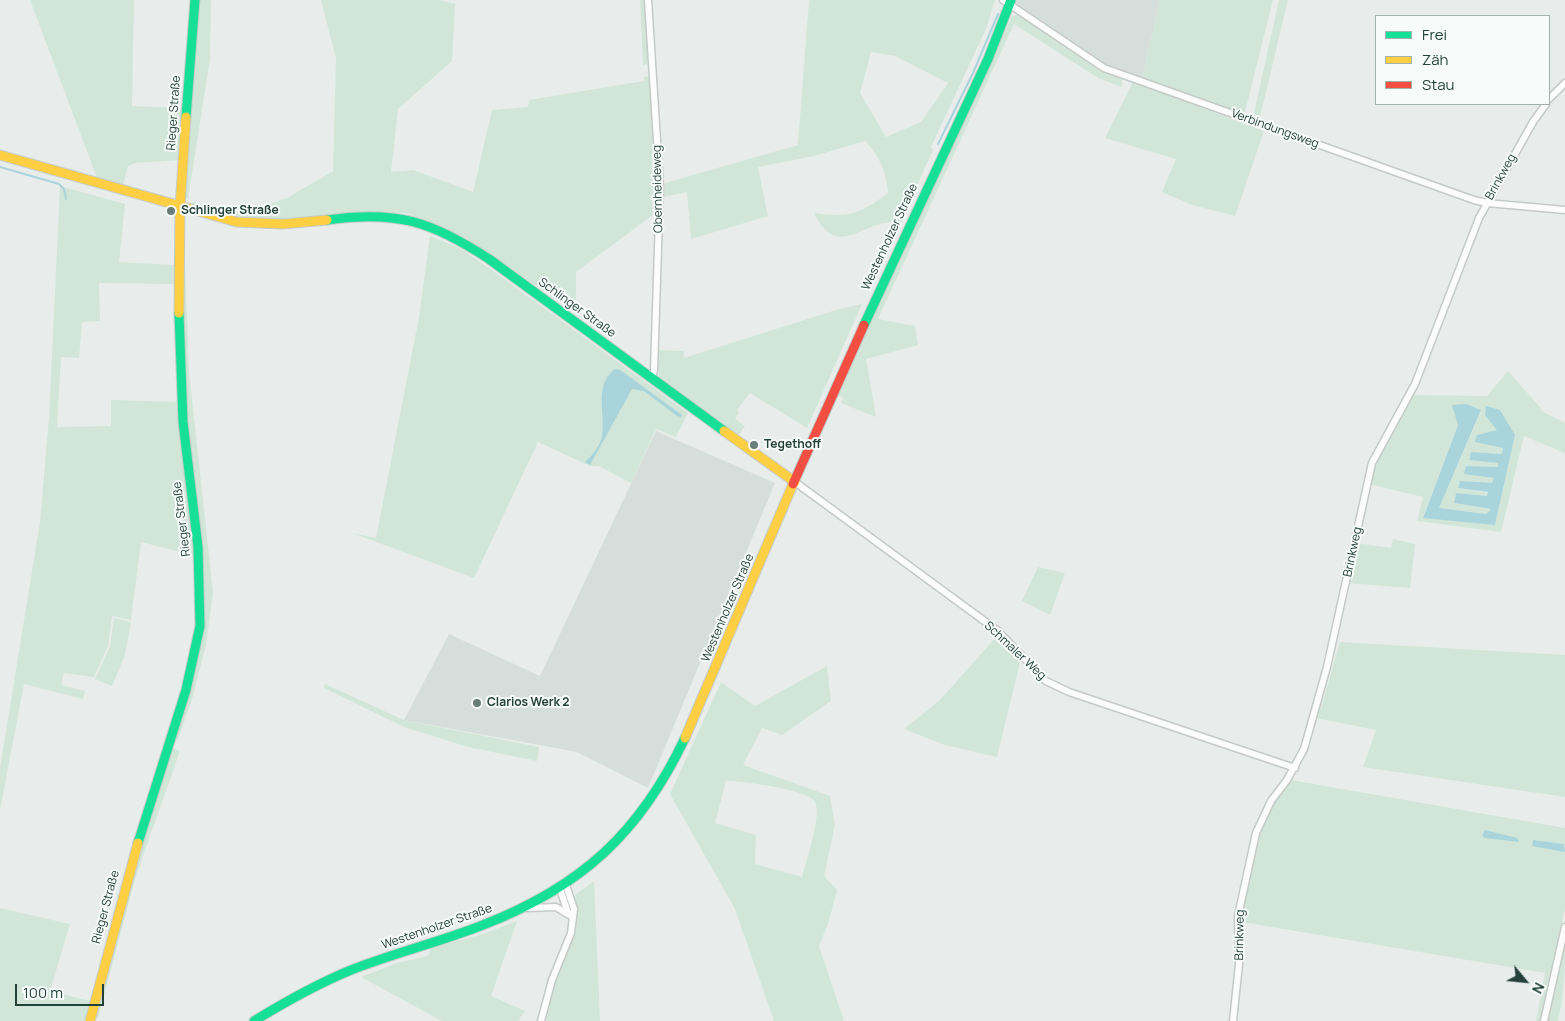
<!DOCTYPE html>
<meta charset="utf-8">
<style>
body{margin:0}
#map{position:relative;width:1565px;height:1021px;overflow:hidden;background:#e8edeb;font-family:Manrope,sans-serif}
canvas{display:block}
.legend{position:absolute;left:1375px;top:15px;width:175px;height:90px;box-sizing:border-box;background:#f7fbf9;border:1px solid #a3b1ad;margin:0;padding:6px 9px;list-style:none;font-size:15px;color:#24423a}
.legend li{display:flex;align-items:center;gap:10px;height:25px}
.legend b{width:25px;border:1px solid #a3b1ad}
.north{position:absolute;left:1500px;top:956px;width:50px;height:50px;-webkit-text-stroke:4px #f7fbf9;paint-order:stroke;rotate:118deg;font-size:14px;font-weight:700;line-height:20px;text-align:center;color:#24423a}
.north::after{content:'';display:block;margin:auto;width:18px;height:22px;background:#24423a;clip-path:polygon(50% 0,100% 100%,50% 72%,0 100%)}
.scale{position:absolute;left:15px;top:984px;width:89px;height:22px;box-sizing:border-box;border:2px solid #24423a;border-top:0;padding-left:6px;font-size:15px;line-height:18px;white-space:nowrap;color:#24423a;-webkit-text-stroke:4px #f7fbf9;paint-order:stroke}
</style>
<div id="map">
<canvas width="1565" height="1021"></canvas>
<ul class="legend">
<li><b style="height:6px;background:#16e098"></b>Frei</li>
<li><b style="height:6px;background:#ffcf43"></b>Zäh</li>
<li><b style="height:6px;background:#f24e42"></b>Stau</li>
</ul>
<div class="north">N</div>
<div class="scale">100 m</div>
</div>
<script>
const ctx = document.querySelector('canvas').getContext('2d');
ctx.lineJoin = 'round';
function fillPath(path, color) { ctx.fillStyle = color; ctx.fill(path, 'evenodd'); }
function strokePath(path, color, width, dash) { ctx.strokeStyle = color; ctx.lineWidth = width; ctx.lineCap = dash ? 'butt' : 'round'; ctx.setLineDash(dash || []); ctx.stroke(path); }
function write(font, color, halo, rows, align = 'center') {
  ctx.font = font + ' Manrope,sans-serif'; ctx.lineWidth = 4; ctx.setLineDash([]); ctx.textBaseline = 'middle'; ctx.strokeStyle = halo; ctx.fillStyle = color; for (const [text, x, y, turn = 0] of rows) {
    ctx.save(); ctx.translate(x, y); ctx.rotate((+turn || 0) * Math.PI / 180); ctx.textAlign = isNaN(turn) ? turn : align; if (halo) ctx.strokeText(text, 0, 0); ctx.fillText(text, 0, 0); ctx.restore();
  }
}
fillPath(new Path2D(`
 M1017,0h143l-18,80 -36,-12 -91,-63z
 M656,431l119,52 -127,305 -71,-36 -173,-32 45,-86 91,42z`), '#d6dedb');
fillPath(new Path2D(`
 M30,0h104l-2,106 51,2 -3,52 -44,3 -8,3 -5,19 -26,-7z
 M198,0h13l-1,59 -22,140 -5,-1z
 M321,0h118l16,4 -3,57 -54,48 -7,63 22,-2 60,22 19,-82 36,-3 1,-7 115,-19v-4l6,-1 7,112v6l-5,3 1,18 -77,57v41l-110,-75 -60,-25 -48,-1 -92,10 -75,-14 2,-6 52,10 42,-14 46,-27 3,-113z
 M640,0h6l3,64 -6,1z
 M809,0h186l-9,29 -55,118 2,3 -33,73c-36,-7 -61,41 -86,-10 35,5 46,1 74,-20 -1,-19 -9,-39 -23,-52l-51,15 -56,11 10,49 -77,23 -4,-47 -23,5 1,-14 133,-38zM871,52l24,4 53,27 -27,39 -35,15 -26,-44z
 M1160,0h113l-28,112 -4,2 -99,-34z
 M1279,0h9l-28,117 -6,-4z
 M1018,15l86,56 18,7v9l-24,-9 -84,-54 -136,295 37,7 3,19 -52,14 10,58 -35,-14 2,-5 -6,-3 175,-379z
 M1133,82l131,49 -29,85 -43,-11 -30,-13 14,-33 -71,-21z
 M60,186l65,18 -6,58 55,3v19l-75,-1 1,38 -18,1 -3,36 -18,-1 -4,70 54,-1v-26l68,2 18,154 -56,-14 -10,78 -19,-4 -4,30 -14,31 -30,-4 -3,12 24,6 -2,8 -59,-15 -24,126v-42l40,-246 9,-105z
 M184,234l5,137 24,222 -7,52 -13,51 -15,44 -5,-2 30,-111 1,-27 -3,-53 -15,-125 -6,-139z
 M430,236l29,12 30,20 199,145 -12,24 -20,-8 -25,54 -32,-17h-9l-52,-24 -64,136 -122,-45 24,5 43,-221z
 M862,304l-55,124 -57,-35 -13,17 2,3 -4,6 10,7 -7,10 -79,-60v-26l25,1v7l152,-48z
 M1508,371l37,42 20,10v30l-41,-17 -23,96 -84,-11 6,-24 -54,-13 12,-33 32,-56 74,1zM1481,411l-42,97 47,6 5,-5 -37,-6 2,-10 31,3 1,-3 -29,-5 1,-7 32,3 2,-6 -29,-5 2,-7 31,1v-4l-29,-3 2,-8 31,2 2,-6 -28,-6 21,-12 18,5 -20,90 -72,-8 35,-92z
 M1393,539l22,5 -5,44 -62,-5 8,-40 35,5z
 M1038,567l27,6 -15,42 -28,-14z
 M114,618l17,4 -6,33 -13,31 -17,-7 15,-33z
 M997,636l24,22 -24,99 -52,-12 -41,-16 36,-29z
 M1340,642l225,13v142l-202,-30 13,-37 -60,-12 3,-10h2z
 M827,666l4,35 -49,34 -20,-7 -19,37 87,31 5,29 -11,51 13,14 -8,31 -10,25 25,75h-70l-39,-112 -65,-115 51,-112 34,24zM726,781c15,0 82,8 89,21 7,13 -9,59 -13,75l-47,-13 1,-29 -41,-12z
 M325,684l79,36 135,27 -2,14 -69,-14 -64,-20 -80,-39z
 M171,747l9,4 -45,128 -37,139 -4,-1 55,-208z
 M1291,780l274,48v17l-31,-5 31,12v56l-23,113h-6l9,-48 -303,-51c1,-26 11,-84 24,-107 7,-12 16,-24 25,-35z
 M594,881l6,140h-54c3,-13 5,-26 8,-39 10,-30 26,-54 21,-87z
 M0,908l70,16 -20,67 40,10 -5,20h-85z
 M517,921l-26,75 34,15 -7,10h-76l-81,-44 36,-14 31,-7 3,-8 52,-14z
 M1565,934c0,30 0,58 -7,87h-12z`), '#d1e6d8');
fillPath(new Path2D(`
 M615,369l5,1 62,45 -1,2 -4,-1 -33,-25 -12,-2 -42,76 -5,-3c8,-7 15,-16 17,-26 4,-23 -9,-51 13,-67z
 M1466,404l15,6 -42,98 47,6 5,-5 -37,-6 2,-10 31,3 1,-4 -30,-4 2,-7 32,2 2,-5 -30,-4 2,-8 32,1v-4l-29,-3 2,-8 31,2 1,-6 -28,-6 2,-7 20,-5 -12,-15 1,-9 14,4 15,25 -20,90 -72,-7 35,-93 -6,-20z
 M1485,830l32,8 2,4 -34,-4 -3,-2z
 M1533,840l31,4 1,8 -33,-6z`), '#a9d4db');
strokePath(new Path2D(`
 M938,144l35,-71 25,-59
 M0,167l59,17 5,5 2,10`), '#a9d4db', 2);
const street = new Path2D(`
 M648,0l12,187 -6,183 -2,8
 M1003,0l101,68 370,132 13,3 78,7
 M1549,99l16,-16
 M795,482l203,149 48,50 23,11 226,76
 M560,889l8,24
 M527,908l29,-1 13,8
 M541,1021l11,-41 19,-47 3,-24 -8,-24
 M1233,1021l6,-57 -1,-48 18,-83 15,-32 16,-21 17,-31 23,-82 45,-204 43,-79 64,-166 54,-96 13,-18
 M1544,1021l21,-94`);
const fast = new Path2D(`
 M186,117l9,-117
 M327,220c69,-10 104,1 162,39l235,172
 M864,325l124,-266 23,-59
 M138,843l48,-153 14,-64 -2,-79 -15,-125 -4,-109
 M254,1021c31,-19 63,-37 97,-51 43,-17 89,-28 132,-45 98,-38 157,-92 202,-187`);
const slow = new Path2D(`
 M0,155l237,67 46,2 44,-4
 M179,313l1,-106 6,-90
 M724,431l71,51
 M685,738l108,-254
 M90,1021l48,-178`);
const jam = new Path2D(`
 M793,484l71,-159`);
strokePath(street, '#c5cac8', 9);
strokePath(fast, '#c3cbc8', 11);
strokePath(slow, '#c3cbc8', 11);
strokePath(jam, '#c3cbc8', 11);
strokePath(street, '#fcfcfc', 6);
strokePath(fast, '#16e098', 9);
strokePath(slow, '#ffcf43', 9);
strokePath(jam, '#f24e42', 9);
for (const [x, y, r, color] of [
 [171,211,5,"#697e78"],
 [754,445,5,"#697e78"],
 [477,703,5,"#697e78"]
]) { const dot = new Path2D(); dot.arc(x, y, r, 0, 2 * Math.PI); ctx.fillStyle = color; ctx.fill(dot); strokePath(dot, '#f7fbf9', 2); }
write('12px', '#24423a', '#f7fbf9', [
 ["Rieger Straße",174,113,-86],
 ["Verbindungsweg",1275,129,20],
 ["Brinkweg",1501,177,-61],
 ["Obernheideweg",658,189,-91],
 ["Westenholzer Straße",890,237,-65],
 ["Schlinger Straße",577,308,36],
 ["Rieger Straße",182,519,-97],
 ["Brinkweg",1353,552,-78],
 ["Westenholzer Straße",728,608,-67],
 ["Schmaler Weg",1015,651,43],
 ["Rieger Straße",106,907,-75],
 ["Westenholzer Straße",437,927,-19],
 ["Brinkweg",1240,935,-89]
]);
write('bold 12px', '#24423a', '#f7fbf9', [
 ["Schlinger Straße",181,211],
 ["Tegethoff",764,445],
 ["Clarios Werk 2",487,703]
], 'left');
</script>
